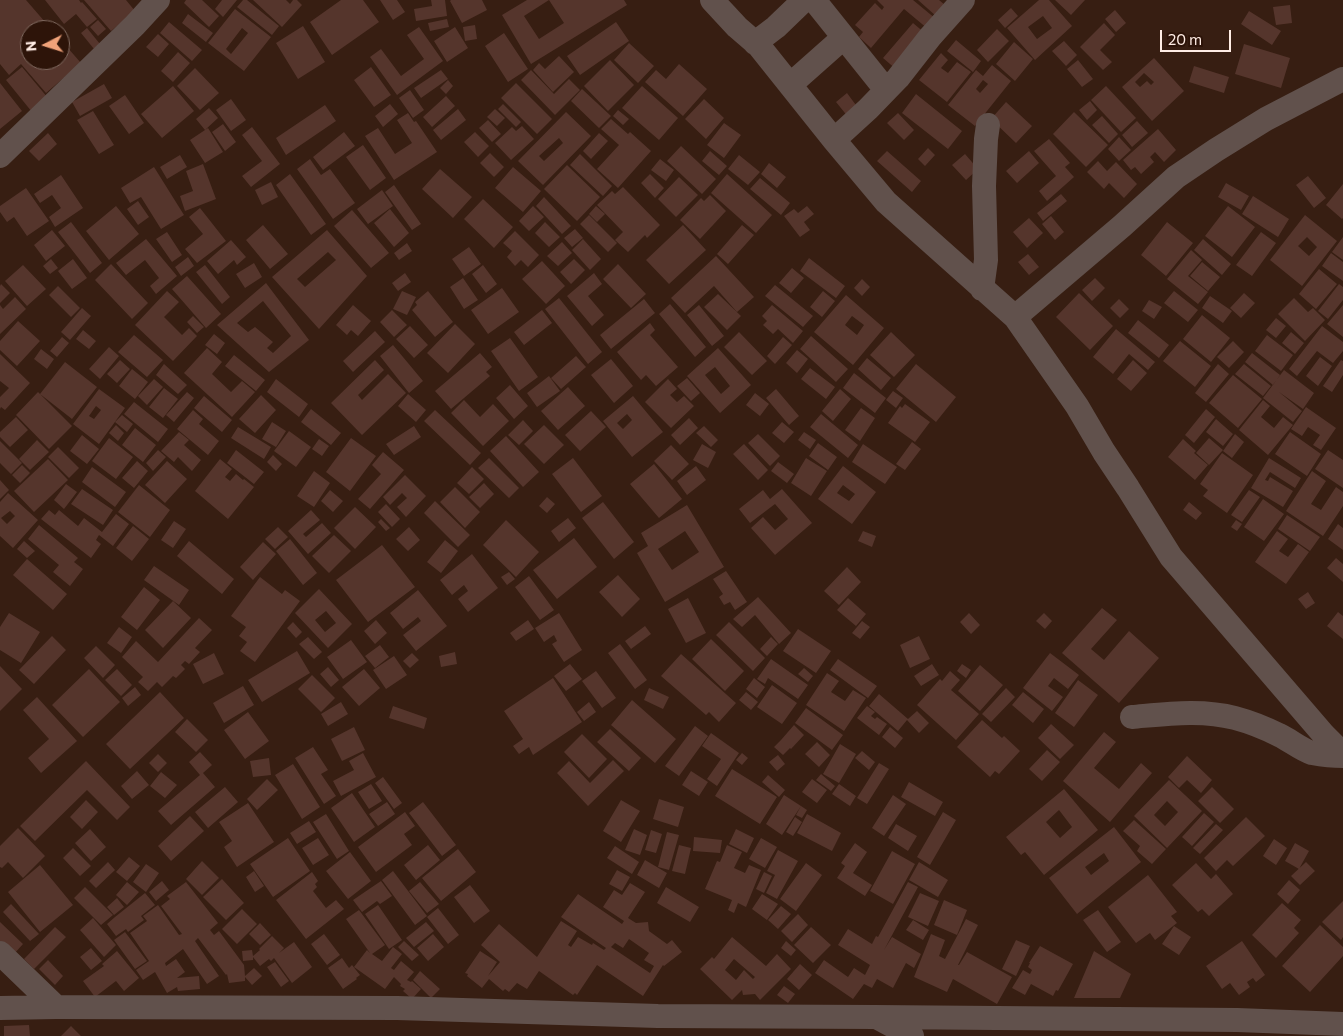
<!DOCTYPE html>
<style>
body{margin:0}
#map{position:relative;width:1343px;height:1036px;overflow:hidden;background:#371e12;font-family:Commissioner,sans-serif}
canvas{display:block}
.north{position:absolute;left:20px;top:20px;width:50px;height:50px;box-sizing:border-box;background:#2d1409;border:1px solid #816b61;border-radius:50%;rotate:265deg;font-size:14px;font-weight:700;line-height:20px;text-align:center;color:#ffede5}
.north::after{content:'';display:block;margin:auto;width:18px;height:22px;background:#f0a279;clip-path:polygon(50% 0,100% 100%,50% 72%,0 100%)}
.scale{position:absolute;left:1160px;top:30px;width:71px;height:22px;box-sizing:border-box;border:2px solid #ffede5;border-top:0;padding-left:6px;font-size:15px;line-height:18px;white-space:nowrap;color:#ffede5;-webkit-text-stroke:4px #2d1409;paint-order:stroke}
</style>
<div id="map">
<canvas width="1343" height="1036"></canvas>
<div class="north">N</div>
<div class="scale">20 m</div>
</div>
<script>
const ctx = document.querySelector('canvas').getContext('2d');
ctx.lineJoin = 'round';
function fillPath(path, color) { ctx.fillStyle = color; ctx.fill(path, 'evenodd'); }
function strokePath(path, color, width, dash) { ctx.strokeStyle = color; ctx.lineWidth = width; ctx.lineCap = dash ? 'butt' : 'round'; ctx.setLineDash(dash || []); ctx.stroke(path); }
fillPath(new Path2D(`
 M0,0h26l26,30h-22v3l-10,10 10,9v8h30v-21l21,24 -35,30 -25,-29 -12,11 -9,-11z
 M45,0h34l2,3 1,-1 15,17 -10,8 -11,-13 -12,10z
 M84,0h42l9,11 -24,20z
 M186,0h16l17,16 -10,11 -25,-24z
 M222,0h15l-14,17 -8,-8z
 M243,0h4l32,26 -7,9 -35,-28z
 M253,0h33l4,4 3,-4h4l5,5 -20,22z
 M341,0h22l16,22 -47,33 -22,-33z
 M380,0h17l8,12 -12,8z
 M431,0h14l2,16 -31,5 -2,-12 18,-3z
 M451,0h31l5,10 -25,13 -12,-22z
 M527,0h97l3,5 -96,59 -29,-49zM549,0l15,23 -25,16 -15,-23z
 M877,0h36l23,19 -8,10 -24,-20 -33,39 -12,-11 4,-5 -8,-7 20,-22 7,7 2,-3z
 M918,0h21l6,5 -9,11z
 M1039,0h10l23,26 -37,34 -28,-32zM1043,16l9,12 -15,11 -9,-12z
 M1055,0h30l-14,15z
 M1290,5l2,18 -16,2 -3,-18z
 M1011,8l7,8 -13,12 -7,-8z
 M235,9l36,28 -27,34 -36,-28zM242,28l6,5 -17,21 -5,-5z
 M1115,10l11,13 -10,9 -11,-13z
 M1249,11l32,20 -9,14 -31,-21z
 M188,14l25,19 -7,9 -24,-19z
 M447,19l2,8 -19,4 -2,-8z
 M98,20l8,9 -8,7 -8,-9z
 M169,22l33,28 -10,11 -32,-28z
 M616,22l13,19 -49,34 -13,-19z
 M913,23l13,11 -29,36 -14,-12z
 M1104,23l11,12 -15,15 12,12 -9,8 -23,-23z
 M475,25l2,14 -12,2 -2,-14z
 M303,26l22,36 -27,17 -22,-36z
 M419,27l24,34 -46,34 -27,-38 11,-8 20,27 23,-17 -17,-24z
 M455,27l13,21 -21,14 -13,-21z
 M87,28l13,16 -6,5 -13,-16z
 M997,29l12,12 -21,21 -11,-12z
 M504,33l24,36 -20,13 -23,-36z
 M158,34l11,10 -11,13 -12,-10z
 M956,40l25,21 -8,11 -26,-21z
 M1064,41l13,14 -11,11 -14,-15z
 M1014,42l19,17 -18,22 -19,-17z
 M629,43l25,23 -16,17 -24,-23z
 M1244,44l46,14 -9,30 -46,-14z
 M178,52l12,11 -17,19 -12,-11z
 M941,53l7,7 -7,8 7,5 9,-11 14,10 -24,30 -28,-22z
 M559,56l15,16 -21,20 -20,-22 6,-7 6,6z
 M1154,58l30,33 -32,30 -30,-34zM1144,73l10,9 -3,3 -4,-4 -7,6 -5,-5z
 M610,60l24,25 -26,26 -24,-25z
 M1078,60l15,19 -11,8 -15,-18z
 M679,64l28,25 -24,27 -38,-34 11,-12 10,9z
 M992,65l19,16 -36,45 -27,-21 28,-35 7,6zM983,80l5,4 -8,9 -4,-4z
 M1194,66l35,11 -5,16 -35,-11z
 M22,67l26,31 -16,14 -26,-32z
 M371,67l20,28 -17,12 -20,-27z
 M195,68l24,25 -19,17 -23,-24z
 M441,70l7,9 -27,19 -7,-10z
 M531,70l23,24 15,-15 11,11 -25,25 -34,-35z
 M448,80l5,6 -7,8 -6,-6z
 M0,83l22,28 -22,18z
 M516,83l36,36 -15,15 -36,-36z
 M104,84l8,14 -32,18 -8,-14z
 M173,86l21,25 -32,27 -21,-24z
 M642,86l36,32 -19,22 -37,-32z
 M1106,86l30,32 -15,14 -30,-32z
 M582,89l29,27 -12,12 -28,-27z
 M410,90l14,20 -11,8 -14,-20z
 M847,93l17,23 -11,7 -17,-21z
 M916,94l46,37 -14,18 -46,-36z
 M125,95l19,28 -15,11 -20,-28z
 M446,96l9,10 -23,21 -9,-10z
 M231,99l15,21 -15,11 -15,-21z
 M704,99l20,19 -18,21 -21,-20z
 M1090,101l7,9 -10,10 -8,-10z
 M1006,102l26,24 -16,17 -25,-24z
 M390,104l8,10 -15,13 -8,-11z
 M503,104l18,18 -5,5 -18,-18z
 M325,105l11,16 -50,34 -10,-17z
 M209,108l9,10 -13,12 -9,-11z
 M458,109l8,11 -25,20 -8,-10z
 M495,109l10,9 -8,8 -10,-9z
 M618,110l11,9 -6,6 -10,-9z
 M93,111l21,34 -15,9 -22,-34z
 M566,112l25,24 -48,49 -25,-24zM559,138l4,5 -19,18 -5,-5z
 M1074,112l34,33 -22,22 -33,-33z
 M408,113l6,9 2,-1 21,31 -43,28 -29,-44 13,-8 17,26 17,-11 -15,-23z
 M898,113l16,17 -10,10 -17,-17z
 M1102,116l16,18 -9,9 -17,-18z
 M611,119l17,15 2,-2 21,19 -33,37 -21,-19 22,-24 -18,-16z
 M488,120l13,14 -9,8 -13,-14z
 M1137,121l11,12 -16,14 -10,-12z
 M724,123l17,12 -17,23 -17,-13z
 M223,124l13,18 -11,9 -13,-19z
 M522,126l12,13 -23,21 -16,-17 17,-16 4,4z
 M252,127l28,37 -29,23 -9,-11 20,-15 -20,-26z
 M208,128l15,24 -18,11 -15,-23z
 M1158,129l18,21 -12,12 -9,-10 -5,5 4,5 -13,12 -6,-7 -4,3 -8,-10z
 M344,132l11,14 -32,24 -10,-13z
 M475,132l14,14 -11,11 -14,-15z
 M48,133l9,11 -18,17 -10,-10z
 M599,133l9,8 -17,18 -8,-8z
 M1119,137l12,13 -12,11 -11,-12z
 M1049,139l21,24 -5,4 9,10 -27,24 -8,-10 17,-15 -22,-25z
 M363,145l23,33 -16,12 -24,-33z
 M681,146l35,33 -14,15 -35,-33z
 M928,148l7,7 -10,11 -7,-7z
 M710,151l17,15 -8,9 -17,-14z
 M887,151l34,30 -9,11 -35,-31z
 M1029,151l10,12 -22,20 -11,-12z
 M490,153l14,14 -10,10 -14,-14z
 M580,154l32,32 -9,10 -33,-31z
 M965,154l13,15 -12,11 -14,-15z
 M180,155l7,12 -20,12 -7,-12z
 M739,155l21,17 -12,13 -20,-16z
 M310,159l11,16 9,-6 25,34 -22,16 -36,-50z
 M660,159l14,11 -8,11 -15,-11z
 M1098,161l9,10 9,-9 21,22 -13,14 -15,-15 -5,6 -17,-17z
 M769,163l17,14 -9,11 -16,-14z
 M203,164l13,35 -31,12 -5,-15 13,-5 -7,-20z
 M567,165l33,32 -23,24 -33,-32z
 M154,167l30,48 -23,14 -20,-32 -11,6 -9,-15z
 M513,167l28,24 -18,21 -28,-24z
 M440,169l32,28 -19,21 -31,-29z
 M290,174l36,50 -15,11 -35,-50z
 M650,174l14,14 -9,10 -14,-15z
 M727,174l45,41 -16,18 -45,-40z
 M61,175l22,33 -28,19 -6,-10 12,-9 -9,-13 -12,8 -6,-9z
 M1308,176l18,22 -12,10 -18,-23z
 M679,177l19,18 -22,22 -18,-18z
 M760,178l30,25 -9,12 -31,-26z
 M271,182l7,15 -16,8 -7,-15z
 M1226,183l23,13 -8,14 -23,-13z
 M1343,184v34l-1,1 -16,-14z
 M394,185l27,39 -9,6 -27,-38z
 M623,187l37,38 -13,13 -2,-3 -17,17 -13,-12 8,-8 -26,-27 15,-14 3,3z
 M26,188l23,33 -22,15 -13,-19 -7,5 -7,-10v-6z
 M382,190l11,16 -25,18 -11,-15z
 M1061,194l6,7 -24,20 -6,-8z
 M710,195l16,16 -26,28 -20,-19 21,-22 3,3z
 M1253,196l36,23 -11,18 -36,-23z
 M544,197l27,29 -9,8 -26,-28z
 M483,199l30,28 -19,21 -30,-29z
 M138,201l11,16 -11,8 -11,-16z
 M116,206l23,28 -30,26 -23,-29z
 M533,206l11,11 -15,14 -10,-10z
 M596,206l9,8 -8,8 -8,-8z
 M807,206l7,8 -10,8 6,8 -10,7 -16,-21 10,-7 4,4z
 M1228,206l27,21 -23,30 -27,-21z
 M200,208l26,33 -29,22 -12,-14 18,-15 -14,-17z
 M390,209l19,24 -15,14 -20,-24z
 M352,210l37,43 -18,15 -37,-42z
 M589,215l28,28 -9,9 -28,-28z
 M1305,215l32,26 -35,45 -32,-26zM1307,237l10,10 -8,9 -11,-10z
 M1051,216l13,16 -9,8 -13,-16z
 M1029,218l14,15 -16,15 -14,-16z
 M71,222l31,41 -12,10 -32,-41z
 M545,222l15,15 -11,10 -14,-14z
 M1167,222l26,21 -27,33 -25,-21z
 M263,225l25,29 -18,15 -24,-29z
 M683,225l23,25 -37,34 -23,-24z
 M742,225l12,10 -26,29 -11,-10z
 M575,229l8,9 -11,9 -8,-9z
 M52,230l13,16 -19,15 -12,-16z
 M327,230l40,46 -48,53 -47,-52zM328,252l8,8 -31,27 -8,-8z
 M515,231l24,24 -11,12 -7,-7 -6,6 -8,-9 5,-6 -9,-8z
 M167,232l15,23 -10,7 -16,-23z
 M1261,232l15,11 -24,33 -16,-11z
 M1343,237v23l-11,-8z
 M146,239l31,37 -21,18 -6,-8 9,-8 -14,-18 -19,15 -10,-12z
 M583,239l18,20 -11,11 -18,-20z
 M1203,239l28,25 -9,11 -28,-25z
 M231,240l15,17 -9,8 -3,-5 -16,14 -11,-13z
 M562,242l10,11 -14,13 -11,-10z
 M407,243l5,8 -13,9 -5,-7z
 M469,247l12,17 -17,12 -12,-17z
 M1191,250l11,10 -14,16 20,16 -10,12 -31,-25z
 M1331,253l12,9v19l-21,-15z
 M1028,254l11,13 -10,8 -11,-13z
 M716,256l38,41 -17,15 -23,-26 -29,27 -14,-15z
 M188,257l6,9 -13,10 -6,-9z
 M809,258l36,28 -9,12 -36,-27z
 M51,259l7,9 -8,6 -7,-8z
 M73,259l14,19 -15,11 -14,-18z
 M574,259l11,11 -14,14 -11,-12z
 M542,261l23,25 -19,18 -24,-25z
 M1202,262l18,15 -12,14 -18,-15z
 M254,263l8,14 -17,11 -9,-14z
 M111,264l37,39 -16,16 -37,-39z
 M618,264l28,30 -15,14 -28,-29z
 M23,265l23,24 -19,17 -22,-25z
 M205,265l25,32 -8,7 -26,-32z
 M483,265l14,19 -11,9 -14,-19z
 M792,268l12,10 -13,15 -12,-10z
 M1319,269l18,15 -21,25 -17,-15z
 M405,273l6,9 -13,9 -6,-8z
 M594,273l8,11 -14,12 16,19 -12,11 -25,-30z
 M187,276l34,38 -15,14 -34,-39z
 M463,278l15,22 -14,9 -14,-22z
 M1095,278l10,10 -13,13 -10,-11z
 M862,279l8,8 -8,9 -8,-8z
 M266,283l43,57 -40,32 -52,-47zM263,301l28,35 -18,17 -6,-5 6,-6 -18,-15 -7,5 -11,-9z
 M1,284l9,9 -10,10v-17z
 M1339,284l4,3v13l-15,19 -10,-8z
 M775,285l38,31 -10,11 -38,-31z
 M58,286l22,22 -9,9 -22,-22z
 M502,288l17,24 -31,22 -17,-24z
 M167,291l12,11 -15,15 18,18 7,-7 8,8 -24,25 -38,-36z
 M402,291l14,6 -9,18 -14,-6z
 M428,291l25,31 -18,15 -23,-27 5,-5 -2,-3z
 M823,291l12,10 -13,16 -12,-10z
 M1174,291l24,19 -10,12 -24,-19z
 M1079,293l34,33 -23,24 -34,-33z
 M1244,293l11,10 -14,15 -11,-10z
 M718,294l23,22 -14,14 -23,-23z
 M846,295l38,33 -31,37 -39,-33zM852,316l12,9 -7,10 -12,-10z
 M1210,296l22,15 -9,12 -21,-15z
 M15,297l11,12 -26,25v-29l3,4z
 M559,298l43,54 -14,12 -43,-55z
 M1294,298l14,14 5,-4 12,12 -20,21 -27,-27z
 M644,299l11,14 -44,36 -11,-14z
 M1119,299l10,10 -9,9 -10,-10z
 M1149,300l13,7 -8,12 -12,-8z
 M670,304l36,43 -11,10 -36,-43z
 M353,305l18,16 -13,15 -7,-6 -4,5 -11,-10z
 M699,305l25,31 -12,10 -25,-31z
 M772,305l31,26 -10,12 -15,-14 -5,5 -10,-9 4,-4 -5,-5z
 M1343,305v32l-16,-13z
 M82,308l9,8 -21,24 -9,-8z
 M392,310l15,15 -13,12 -14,-15z
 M542,310l10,13 -28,22 -10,-13z
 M1202,315l28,23 -19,24 -28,-23z
 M193,316l11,11 -7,6 -10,-11z
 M1276,318l10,8 -10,12 -10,-8z
 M1138,320l31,25 -10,13 -31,-25z
 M18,321l22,20 -23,25 -17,-16v-9z
 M650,323l5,7 -5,5 28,32 -22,19 -10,-11 -5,5 -24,-28z
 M455,324l20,20 -27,29 -21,-20z
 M410,326l18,19 -14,13 -18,-19z
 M1322,326l21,16v9l-10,12 -16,-12 -20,25 -8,-7z
 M1116,329l39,33 -7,8 -19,-16 -16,20 -20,-17z
 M83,330l13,11 -7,8 -13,-10z
 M375,331l10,11 -32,30 -10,-11z
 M739,332l28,29 -15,14 -28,-28z
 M891,332l24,23 -21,22 -24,-22z
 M1291,332l13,11 -9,11 -13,-11z
 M214,334l11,9 -8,11 -12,-9z
 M134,335l29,25 -16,17 -29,-25z
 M1267,335l26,20 -12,16 -26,-20z
 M811,336l37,33 -12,13 -36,-33z
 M62,337l7,6 -12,14 -7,-6z
 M783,337l9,8 -17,19 -8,-8z
 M510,338l28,39 -19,14 -28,-40z
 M1180,341l31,25 -16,21 -32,-26z
 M1233,341l11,11 -15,16 -12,-11z
 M393,345l30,36 -14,12 -29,-37z
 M109,347l10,9 -19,23 -11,-10z
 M207,348l15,14 -10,12 19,18 11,-11 13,11 -23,25 -48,-44z
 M718,348l33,37 -31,28 -33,-37zM715,367l15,19 -9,8 -16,-19z
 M41,349l13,10 -7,10 -13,-10z
 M797,350l11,9 -11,14 -11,-10z
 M480,353l12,14 -6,5 4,4 -39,33 -16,-18z
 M1252,353l28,22 -7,10 -28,-23z
 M0,354l30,29 -25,27 -4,-3 -1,2v-12l9,-9 -9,-7z
 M234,355l31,25 -9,11 -31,-25z
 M576,356l10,11 -25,22 -10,-11z
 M1320,357l12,9 -14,20 -12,-10z
 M867,358l24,20 -10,12 -23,-21z
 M611,359l22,27 -19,17 -23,-28z
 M120,360l10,9 -13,14 -10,-9z
 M375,360l9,10 -26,25 4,5 26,-26 18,19 -44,42 -31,-32z
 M1133,360l14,13 -16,18 -14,-12z
 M1341,360l2,1v14l-11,17 -9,-6z
 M65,362l32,25 -25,32 -32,-25z
 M164,364l23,21 -9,9 -22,-19z
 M916,364l40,33 -20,25 -40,-33z
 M1218,364l11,10 -23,28 -11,-9z
 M1244,364l27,22 -8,10 -28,-22z
 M810,368l25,19 -9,12 -25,-20z
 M132,369l16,13 -13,17 -16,-13z
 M1284,370l30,23 -11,16 -24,-17 23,19 -9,11 -30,-24z
 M854,373l32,25 -11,15 -32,-25z
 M1233,375l29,24 -24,29 -29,-25z
 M549,376l11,15 -23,16 -10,-14z
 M687,378l13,15 -9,8 -14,-15z
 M154,379l9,8 -16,18 -9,-9z
 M276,379l32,25 -9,13 -32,-25z
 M668,379l9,10 -7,6 7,7 7,-6 10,10 -23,22 -26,-26z
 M510,385l18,21 -14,13 -18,-21z
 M568,387l17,19 -27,24 -17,-19z
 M164,388l14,11 -15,19 -14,-11z
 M99,389l26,19 -26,36 -26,-20zM96,406l5,4 -7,9 -5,-3z
 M776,389l23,27 -10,9 -23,-27z
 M840,389l11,10 -18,22 -11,-10z
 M893,391l10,7 -7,10 -10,-8z
 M38,392l34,34 -23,23 -33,-34z
 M187,392l7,6 -20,24 -8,-7z
 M755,393l14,11 -9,12 -14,-11z
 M408,394l18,16 -10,12 -18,-16z
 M261,395l15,15 -21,23 -16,-14z
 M204,396l28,24 -10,12 -28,-24z
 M633,396l30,36 -31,25 -29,-36zM627,414l5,6 -9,9 -6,-6z
 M464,400l16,17 13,-13 16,17 -26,25 -32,-33z
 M1263,400l7,6 -9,11 13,11 9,-11 10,8 -25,30 -29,-25z
 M134,402l34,27 -10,13 -34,-28z
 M905,404l25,18 -15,20 -27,-19 12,-17 2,2z
 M1306,407l30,21 -15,22 -8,-5 7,-10 -12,-8 -6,9 -11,-7z
 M861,408l14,10 -15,23 -15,-11z
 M311,409l30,24 -10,12 -30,-23z
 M1206,409l9,8 -21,26 -9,-8z
 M193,410l10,9 -4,5 20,17 -11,14 -31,-26z
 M435,410l46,43 -11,12 -46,-44z
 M591,411l15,16 -26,24 -15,-16z
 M821,414l37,31 -10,13 -38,-31z
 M122,415l11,9 -6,8 -12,-10z
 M16,417l12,13 -18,17 -10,-10v-5z
 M689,418l9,10 -18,17 -9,-10z
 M1216,419l17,15 -10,12 -17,-14z
 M523,420l10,11 -14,14 -11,-10z
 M272,422l14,9 -10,16 -14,-8z
 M782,422l12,10 -10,11 -12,-10z
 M116,425l8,8 -6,8 -9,-8z
 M544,425l20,20 -20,19 -20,-20z
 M414,426l7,11 -27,18 -8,-11z
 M704,426l14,14 -7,7 -15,-14z
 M238,427l33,20 -7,12 -33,-21z
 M135,428l21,17 -13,17 -21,-17z
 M289,431l22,16 -15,20 -22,-16z
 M179,432l10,8 -5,5 17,15 -9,11 -14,-14 -4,5 -13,-11z
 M804,432l12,8 -6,9 -12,-9z
 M1290,432l31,22 -14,22 -32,-22z
 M758,434l22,22 -10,10 -22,-23z
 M1235,434l9,8 -12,16 -9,-7z
 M82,435l17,14 -12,15 -17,-13z
 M506,436l33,36 -16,15 -33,-36z
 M109,438l24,19 -17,22 -24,-18z
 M351,438l25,18 -26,35 -24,-19z
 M1209,438l14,12 -14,15 -13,-12z
 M319,439l10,7 -7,10 -10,-7z
 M1183,439l13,12 -2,2 14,12 -13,15 -27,-23z
 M37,440l12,12 -19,18 -11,-11z
 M0,441l22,22 -11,11 -11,-11z
 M912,442l9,7 -16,21 -9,-6z
 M818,443l19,14 -9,13 -19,-14z
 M702,444l14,8 -8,16 -15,-8z
 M744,444l24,26 -10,10 -25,-26z
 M863,444l34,23 -12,17 -33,-22z
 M671,445l18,19 -17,16 -18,-19z
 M58,447l21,21 -10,10 -21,-21z
 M158,450l8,7 -13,14 -7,-8z
 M236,450l28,22 -10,12 -27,-21z
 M1328,450l15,10v28l-28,-19z
 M383,452l21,18 -34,39 -12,-10 23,-25 -9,-9z
 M1222,453l31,22 -26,38 -24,-17 5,-6 -8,-6z
 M273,455l9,9 -6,7 -9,-9z
 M489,458l30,30 -10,10 -31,-30z
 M573,458l29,38 -21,16 -29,-38z
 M806,458l21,13 -16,25 -20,-13z
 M1269,458l32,20 -6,10 -25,-16 -5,8 3,1 2,-4 23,14 -10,16 -32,-19z
 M48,459l20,21 -34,32 -20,-21z
 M220,459l12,10 -7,8 5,4 6,-7 7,6 1,-1 10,8 -26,32 -33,-28z
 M137,461l11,10 -14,17 -12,-10z
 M167,461l20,18 -22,24 -20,-18z
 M778,462l16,12 -7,9 -16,-12z
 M654,464l28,35 -23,19 -29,-34z
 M22,465l8,8 -10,10 -8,-8z
 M696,466l10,14 -19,15 -10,-14z
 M843,466l33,26 -24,32 -34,-25zM843,485l12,9 -6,7 -12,-8z
 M92,467l34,25 -11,15 -33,-25z
 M472,467l12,12 -15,15 -12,-11z
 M314,471l16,12 -16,24 -17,-11z
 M1312,471l14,10 -15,23 10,6 15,-23 7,5v14l-20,30 -37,-25z
 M405,475l21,21 -20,21 -9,-10 10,-9 -5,-5 -12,12 -7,-8z
 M0,480l9,10 -9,9z
 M484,483l10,11 -14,14 -11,-11z
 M66,484l11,8 -13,17 -10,-9z
 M139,485l31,25 -20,27 -32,-25z
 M455,487l25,25 -15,16 -25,-26z
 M82,489l31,21 -10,15 -32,-21z
 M782,489l30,34 -37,32 -24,-27 12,-11 12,13 13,-11 -13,-15 -25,19 -11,-14 24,-19 7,9z
 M330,490l13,11 -10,11 -12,-11z
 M1249,490l11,7 -18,25 -11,-7z
 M8,493l30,27 -25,28 -13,-12v-34zM10,511l5,5 -8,8 -6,-6z
 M547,497l8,7 -8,9 -8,-7z
 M1263,499l21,15 -20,27 -20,-14z
 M435,501l35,34 -12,12 -34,-34z
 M603,502l31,40 -20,17 -32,-41z
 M1189,502l13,11 -6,7 -13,-10z
 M386,504l14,15 -8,8 -14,-15z
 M687,505l37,62 -59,35 -28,-49 11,-7 -7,-13zM685,531l14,21 -27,18 -14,-21z
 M355,507l21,20 -21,22 -21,-21z
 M49,510l6,5 4,-5 19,16 6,-8 18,14 14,-18 13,10 -16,22 -14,-11 -3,5 5,4 -10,14 -50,-39z
 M311,510l9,10 -17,14 3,3 16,-14 9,10 -23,21 -20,-23z
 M1287,515l33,22 -10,14 -32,-22z
 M568,518l8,10 -17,14 -8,-11z
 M381,519l9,9 -4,3 -8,-9z
 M506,520l33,32 -23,25 -33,-32z
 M1236,520l6,4 -5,7 -6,-4z
 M174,521l12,8 -13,19 -12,-8z
 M1338,524l5,4v22l-15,-11z
 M39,525l39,33 -4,4 9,7 -13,17 -17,-14 6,-7 -31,-26z
 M133,526l16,13 -17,22 -16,-13z
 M278,527l10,10 -13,12 -10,-10z
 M409,527l11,13 -12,11 -12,-12z
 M863,531l13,5 -4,11 -14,-6z
 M1277,531l11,8 -9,12 9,6 10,-13 11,8 -23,32 -31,-22z
 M334,535l17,16 -22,22 -17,-17z
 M574,538l23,29 -40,32 -24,-29z
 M290,539l27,34 -14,12 -27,-34z
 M445,540l13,11 -17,22 -14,-11z
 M24,541l11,10 -8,7 -10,-9z
 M189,541l45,38 -12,15 -45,-38z
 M263,542l13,12 -23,26 -13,-13z
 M382,545l33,42 -47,35 -32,-42z
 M472,554l26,34 -30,24 -10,-13 10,-8 -4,-6 -12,10 -12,-15z
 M1336,558l7,6v18l-16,-14z
 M27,559l40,35 -14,16 -40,-35z
 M154,566l35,24 -10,15 -35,-25z
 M847,567l14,15 -22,23 -15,-14z
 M726,571l21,31 -12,8 -5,-8 -6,3 -5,-8 4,-3 -10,-15z
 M509,572l6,7 -8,6 -6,-8z
 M618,575l22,24 -18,18 -23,-25z
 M529,576l25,34 -14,10 -25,-33z
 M260,577l22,17 3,-4 15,11 -45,61 -15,-11 7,-9 -8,-6 7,-9 -15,-11z
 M144,587l16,13 -23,30 -16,-13z
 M319,589l33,35 -24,24 -33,-35zM326,611l10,12 -11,9 -10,-12z
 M418,590l29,36 -31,25 -13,-16 18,-14 -3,-4 -15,12 -13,-16z
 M1308,592l7,11 -9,6 -8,-10z
 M758,597l33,36 -12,11 -24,-29 -13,12 -9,-8z
 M688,598l18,35 -20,10 -18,-34z
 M848,598l18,16 -10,12 -19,-16z
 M173,601l18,17 -28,30 -18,-18z
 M1102,608l15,12 -26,29 13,11 25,-29 30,27 -40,45 -57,-50z
 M1338,612l5,4v23l-16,-13z
 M9,613l31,19 -19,31 -21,-13v-23z
 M559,613l23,37 -18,12 -12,-18 5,-3 -3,-6 -10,7 -9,-14z
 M969,613l11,12 -9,9 -11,-12z
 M1044,613l8,8 -7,8 -9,-8z
 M199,618l13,12 -17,18 5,4 -11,12 -4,-3 -4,4 4,4 -9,9 -3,-2 -11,11 -5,-5 -9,9 -10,-9 5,-5 -21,-20 14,-16 22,21z
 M376,620l11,13 -12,11 -11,-13z
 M528,620l6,9 -18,12 -6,-8z
 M862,621l8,6 -10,12 -8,-6z
 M293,622l9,10 -6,6 -9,-10z
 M729,622l36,36 -12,13 -37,-36z
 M645,626l6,8 -20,15 -6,-8z
 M119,627l13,10 -11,16 -14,-10z
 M798,629l33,22 -15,22 -33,-22z
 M52,636l14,14 -32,34 -15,-14z
 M919,636l11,23 -20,9 -10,-23z
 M308,637l14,15 -8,7 -15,-15z
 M771,637l7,7 -11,12 -7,-7z
 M711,639l33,32 -19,20 -33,-32z
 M351,640l16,22 -24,17 -16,-22z
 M620,644l27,36 -12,9 -27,-36z
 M380,645l9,12 -14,11 -10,-12z
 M96,646l19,19 -12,13 -19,-20z
 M297,651l13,22 -48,29 -14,-22z
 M455,652l2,12 -16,3 -2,-11z
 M214,653l10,21 -21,10 -10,-20z
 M412,653l7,7 -9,8 -7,-7z
 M1050,653l29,22 -11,14 -14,-11 -6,8 15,11 -11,14 -29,-23z
 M681,654l55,49 -17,19 -10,-10 -3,3 -45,-39z
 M394,656l13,19 -21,14 -13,-19z
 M771,659l37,26 -10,14 -30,-21 -3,6 -8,-5z
 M838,659l39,27 -9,12 -38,-28z
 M570,664l12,15 -16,12 -12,-15z
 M932,664l7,11 -18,11 -7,-10z
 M962,664l9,6 -5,8 -9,-7z
 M980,665l23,20 -23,26 -22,-20z
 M0,666l22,23 -22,22z
 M328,667l11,13 -8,7 -11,-13z
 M804,668l9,8 -5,6 -10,-8z
 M89,669l31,33 -37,35 -31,-32z
 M117,669l15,16 -11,11 -16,-16z
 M364,669l16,19 -21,18 -17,-19z
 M596,671l20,27 -14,10 -20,-27z
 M950,671l10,9 -9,10 28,24 -23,26 -39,-35 23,-26 2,2z
 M827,673l12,8 -8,11 14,9 8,-11 13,8 -22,33 -38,-26z
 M312,675l23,23 -14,14 -23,-23z
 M553,678l29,44 -49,33 -4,-8 -10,7 -6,-8 10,-7 -19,-28z
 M754,678l11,9 -8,11 -11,-9z
 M1078,680l20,15 -24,32 -19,-14z
 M772,685l25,18 -15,21 -25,-17z
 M243,686l11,19 -30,18 -11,-20z
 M135,687l6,8 -13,11 -6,-8z
 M649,688l20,9 -6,12 -19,-9z
 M1006,688l9,9 -24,25 -9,-8z
 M160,692l24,26 -54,51 -24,-25z
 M746,692l12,10 -7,8 -12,-10z
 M1023,692l21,17 -11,14 -21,-18z
 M879,694l29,25 9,-8 12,12 -10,10 -12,-13 -9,11 -29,-25z
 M37,697l40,44 -36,32 -13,-15 21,-19 -26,-29z
 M632,700l44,39 -21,24 -44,-38z
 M341,702l7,12 -20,12 -7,-12z
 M589,702l7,10 -12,9 -7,-9z
 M393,706l34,12 -3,11 -35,-11z
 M867,706l8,6 -4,4 4,3 2,-2 10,7 -8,11 -22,-17z
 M806,708l37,27 -11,15 -37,-27z
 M248,712l21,29 -24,18 -21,-29z
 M187,719l21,21 -12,12 -21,-20z
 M982,720l20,18 2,-2 16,15 -21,23 -4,-3 -5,6 -33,-30z
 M1051,724l23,21 -14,14 -22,-21z
 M794,725l10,10 -13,14 -1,-1 -7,7 -9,-8 7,-7 6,5 -6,-5z
 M695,726l13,10 -29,40 -14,-10z
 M354,727l11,23 -23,11 -11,-22z
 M890,727l13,11 -8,10 -13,-11z
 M610,729l31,29 -12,13 -32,-29z
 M1104,732l12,10 -22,26 25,21 22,-26 11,10 -42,49 -47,-41z
 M711,733l28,20 -22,33 -10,-7 14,-20 -19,-13z
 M582,734l25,25 -18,19 -25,-26z
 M817,742l13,13 -11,12 -14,-13z
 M840,744l16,10 -17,29 -16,-9z
 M313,747l15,23 -7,4 15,22 -12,8 -29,-46z
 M1047,750l13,12 -18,19 -13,-12z
 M862,751l13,11 -6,8 -14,-12z
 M200,752l12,13 -9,8 12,14 -44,38 -13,-14 42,-36 -11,-13z
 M363,753l13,24 -35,19 -8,-15 21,-11 -5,-9z
 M742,753l6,5 -6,7 -6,-5z
 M158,754l9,9 -9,9 -9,-9z
 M778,755l7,9 -8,7 -8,-9z
 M1187,756l25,24 -11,13 -14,-13 -8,8 -11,-11z
 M269,758l2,17 -18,2 -3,-16z
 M613,760l11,11 -36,35 -31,-33 12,-12 21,22z
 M86,761l44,46 -13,13 -30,-30 -52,51 -15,-15z
 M879,763l10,6 -22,35 -10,-6z
 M293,764l27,43 -18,12 -27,-44z
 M732,769l45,28 -17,27 -45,-28z
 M137,771l12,14 -17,14 -11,-13z
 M691,771l17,11 -9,14 -17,-11z
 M161,772l16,13 -12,13 -15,-12z
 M821,774l14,12 -4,5 -15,-11z
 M768,775l17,15 -6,7 -17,-15z
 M383,777l19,26 -8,6 -19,-26z
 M267,779l11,11 -21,20 -10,-11z
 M812,779l15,11 -10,13 -15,-11z
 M1169,780l33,31 -35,37 -33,-32zM1167,801l11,11 -13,14 -11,-11z
 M909,782l34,20 -8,14 -34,-19z
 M371,784l11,17 -13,8 -11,-17z
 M839,784l17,12 -6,10 -18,-12z
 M225,787l13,15 -30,26 -13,-16z
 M1212,787l22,22 -14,14 -22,-22z
 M1064,789l34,41 -54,45 -19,-23 -4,3 -15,-18zM1059,810l13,17 -12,11 -14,-16z
 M352,793l23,34 -21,15 -23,-34z
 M784,795l17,11 -19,29 -16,-11z
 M893,795l13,9 -22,32 -12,-8z
 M659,799l25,8 -6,20 -25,-8z
 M86,800l12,12 -16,17 -12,-12z
 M621,800l19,11 -19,31 -18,-11z
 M387,802l8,12 -17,12 -9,-12z
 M423,802l33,43 -14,11 -33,-43z
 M248,803l26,39 -37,25 -13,-20 8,-6 -13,-19z
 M801,806l6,4 -5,8 -6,-3z
 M405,812l10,14 -11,8 8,11 -36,27 -18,-25z
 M943,812l13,8 -26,45 -13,-8z
 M1204,813l10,9 -22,24 -10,-9z
 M326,814l23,37 -12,8 -24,-37z
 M807,814l34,19 -9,18 -35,-18z
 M190,816l14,15 -33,30 -13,-15z
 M795,817l7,5 -9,14 -7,-4z
 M1246,817l19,19 -32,30 -6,-6 -11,11 -12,-13z
 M1134,820l32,29 -14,15 -15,-13 3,-5 -17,-15z
 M309,821l7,11 -19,12 -7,-11z
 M896,824l21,12 -9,15 -20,-13z
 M1216,824l7,6 -23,24 -7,-6z
 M1114,827l27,35 -64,52 -28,-36zM1104,853l5,8 -18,14 -6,-8z
 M18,828l27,28 -22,22 -15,-16 -6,6 -2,-1v-21z
 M90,829l16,18 -15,14 -16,-18z
 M634,829l13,6 -7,20 -15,-5z
 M736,829l18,9 -7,15 -18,-9z
 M651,830l11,4 -6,19 -11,-3z
 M667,832l12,3 -10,35 -11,-3z
 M694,837l28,3 -2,13 -27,-2z
 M288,838l22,33 -37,26 -23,-33z
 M318,838l11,17 -16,10 -11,-17z
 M761,838l16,9 -12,21 -16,-9z
 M1274,839l13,9 -11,17 -13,-9z
 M855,843l12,9 -14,21 19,12 -7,11 -28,-18 8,-12 -4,-3z
 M1295,843l14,8 -10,18 -14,-8z
 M428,845l12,15 -24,20 -12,-15z
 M679,845l12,3 -6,26 -13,-3z
 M727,845l15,7 -8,16 11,5 4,-8 12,5 -15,37 -8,-4 -4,10 -6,-3 4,-10 -27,-11 12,-28 3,1z
 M615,846l24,16 -7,12 -25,-16z
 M73,848l18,18 -11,10 -17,-18z
 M458,849l18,23 -35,29 -19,-23z
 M778,850l20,11 -21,38 -11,-6 9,-18 -8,-4z
 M892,851l23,13 -22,40 -23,-13z
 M350,852l21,29 -23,18 -22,-28z
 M129,857l11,9 -13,15 -11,-9z
 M645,860l22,13 -8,15 -22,-13z
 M202,861l17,17 -17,17 -16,-16z
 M108,862l7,8 -19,18 -7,-7z
 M919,862l29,18 -10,17 -29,-17z
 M1306,862l9,9 -15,14 -9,-9z
 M806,863l16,12 -26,36 -16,-12z
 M1196,863l15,16 5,-5 17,20 -24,22 -7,-7 -4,3 -26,-27z
 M146,864l13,9 -13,19 -13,-10z
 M40,865l33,40 -33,27 -32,-40z
 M617,870l13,7 -8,14 -13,-7z
 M254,871l10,15 -9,6 -9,-15z
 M393,871l34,45 -12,9 -33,-45z
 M312,872l6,9 -3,3 2,3 -4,4 13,17 10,-8 8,9 -38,30 -30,-39z
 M764,872l8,4 -8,17 -8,-4z
 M1148,875l29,37 -6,4 6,7 -22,17 -5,-7 -14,10 -28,-36z
 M222,879l22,24 -18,17 -23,-23z
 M1289,880l11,10 -12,14 -11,-10z
 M162,881l7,9 -13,11 -7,-9z
 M381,881l11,15 -12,8 -3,-3 -15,11 -9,-12z
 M127,882l12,10 -12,13 -11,-10z
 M186,882l32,41 -8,7 4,5 5,-4 25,34 1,11 9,-8 8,8 -10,9 -7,-8v4l-16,2 -2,-9 -1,1 -28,-37 -3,3 24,35 -12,8 -24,-35 -18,14 1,3 10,-7 9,13 -8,6 22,-2 1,13 -22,2 -1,-4 -10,6 -12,-21 -12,8 -7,-10 13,-9 -19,-28 17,-12 -4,-5 15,-11 21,30 3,-1 -21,-28 9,-7 -3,-3z
 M420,882l19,22 -12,9 -18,-22z
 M908,882l10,5 -34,63 8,-13 29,17 -7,14 -8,-5 -13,25 -16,-9 -5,9 -8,-4 -11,15 -38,-26 9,-13 24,17 6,-9 11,7 5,-10 -32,-20 10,-16 24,15 4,-8 2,1z
 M630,883l15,9 -17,26 8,5 12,-1 1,9 18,13 5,-4 10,12 -18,14 -1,-1 -20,31 -46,-31 -20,30 -2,-2 -2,2 -34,-24 -12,18 -10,-6 -8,9 -4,-3 -2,2 -14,-12 -7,9 -15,-12 1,-2 -3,-1 15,-22 17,11 -9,14 12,-14 -19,-17 18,-21 38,33 24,-36 16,10 -9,14 3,2 7,-10 14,8 1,-2 11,7 2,-2 -45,-31 17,-23 44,30 2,-3 -21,-14 11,-17 8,5zM629,939l20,14 -5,7 10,6 -4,7 -39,-26 4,-4 8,5z
 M470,885l20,26 -16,12 -20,-26z
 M85,887l28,28 -12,10 -27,-27z
 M666,887l33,20 -9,15 -33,-19z
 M145,893l10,12 -14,11 3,4 -16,12 -2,-3 -10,7 -9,-12 8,-7 2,2 -2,-2z
 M920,893l19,8 -11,25 -20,-9z
 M762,894l16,10 -11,16 -15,-11z
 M117,898l7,9 -10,8 -7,-8z
 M944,900l23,10 -10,25 -23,-10z
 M1343,901v36l-2,3 -19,-18z
 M1282,903l19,17 -7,8 5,5 -23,25 -24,-23z
 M11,904l28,30 -9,7 -27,-29z
 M378,905l24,35 -13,9 -24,-35z
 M781,906l10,8 -13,15 -10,-9z
 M438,908l21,27 -11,9 -21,-27z
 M242,909l15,15 -20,20 -15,-15z
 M359,910l26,35 -13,9 10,7 11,-14 9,7 -11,14 3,2 7,-9 13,11 -7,8 4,2 1,-1 9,8 -9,10 -9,-8 2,-2 -5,-3 1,-2 -7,-7 -9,12 -31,-22 13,-17 3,3 -24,-34z
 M1098,910l23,32 -14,10 -24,-32z
 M798,914l10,11 -16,17 -11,-11z
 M93,918l23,27 -12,12 -24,-27z
 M966,919l12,6 -20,40h1l8,-13 45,25 -15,27 -44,-25 -6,13 -33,-15 17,-43 14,6 -6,16 6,3z
 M913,920l16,10 -6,10 -17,-10z
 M0,922l23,22 -9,10 -14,-13z
 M426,922l8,9 -20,16 -8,-9z
 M260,923l11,12 -11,10 -11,-11z
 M1320,925l23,22v9l-33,36 -28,-26z
 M1174,926l17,11 -12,18 -17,-11z
 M55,927l11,10 -32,32 -10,-10z
 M811,927l20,18 -18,18 -19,-18z
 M125,932l22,29 -12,8 -21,-29z
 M324,934l16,21 -13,10 -16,-21z
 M433,934l11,13 -16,14 -11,-13z
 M272,936l12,12 -5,5 15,-11 18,25 -20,16 -18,-25 -3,3 -2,-2 -9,7 -7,-9v3l-10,1 -1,-10 10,-1 1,6 7,-6 -1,-1z
 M732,937l34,29 11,-12 14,15 -31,31 -5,-6 -12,1 -1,-5 -10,10 -32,-31 12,-12 2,2zM734,959l21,18 -2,2 -9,-9 -8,10 -11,-10z
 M1016,940l14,6 -14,30 -14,-7z
 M404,941l15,14 -7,6 -14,-14z
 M786,941l10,9 -5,6 -10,-8z
 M1242,941l23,34 -9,7 -3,-4 -6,4 3,5 -11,8 -9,-12 -8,6 -16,-23z
 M1040,946l33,18 -15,27 -2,-1 -3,6 -22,-12 -6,11 -13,-7 11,-18 7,4 2,-4 -4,-3 2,-4h-1z
 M91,948l11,13 -11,9 -11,-13z
 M117,951l22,27 -15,13 -8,-10 -21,16 -12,-16 21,-15 -2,-2z
 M1094,951l37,23 -11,24h-46z
 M342,958l7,10 3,-3 8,10 -4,3 1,1 -14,10 -15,-21z
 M48,960l15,16 -8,9 -16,-16z
 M275,962l14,19 -8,6 -14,-20z
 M800,964l12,11 -13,15 -12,-11z
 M420,971l20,18 -9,9 -18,-18z
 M784,986l11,8 -7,9 -11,-8z
 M29,1025l1,11h-26v-10z
 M71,1026l10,10h-20z`), '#55352c');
strokePath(new Path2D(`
 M712,0l25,27 22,19 75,94 52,62 129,115 62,89 27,46 24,36 43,69 153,178 19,19
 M814,0l72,90
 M755,43l21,-16 28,-27
 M790,85l53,-47
 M834,140l34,-31 30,-31 32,-41 33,-37
 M0,156l135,-131 23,-25
 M982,289l4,-29 -2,-74 2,-47 2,-14
 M1015,317l107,-91 54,-49 40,-27 50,-31 77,-40
 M1132,717c34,-3 70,-8 103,1 15,4 30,10 44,17 11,5 21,14 33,18 11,2 21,3 31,3
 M0,953l56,54
 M0,1008l56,-1 341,1 261,8 218,1 361,3 106,4
 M878,1018l34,18`), '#61514c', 24);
</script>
